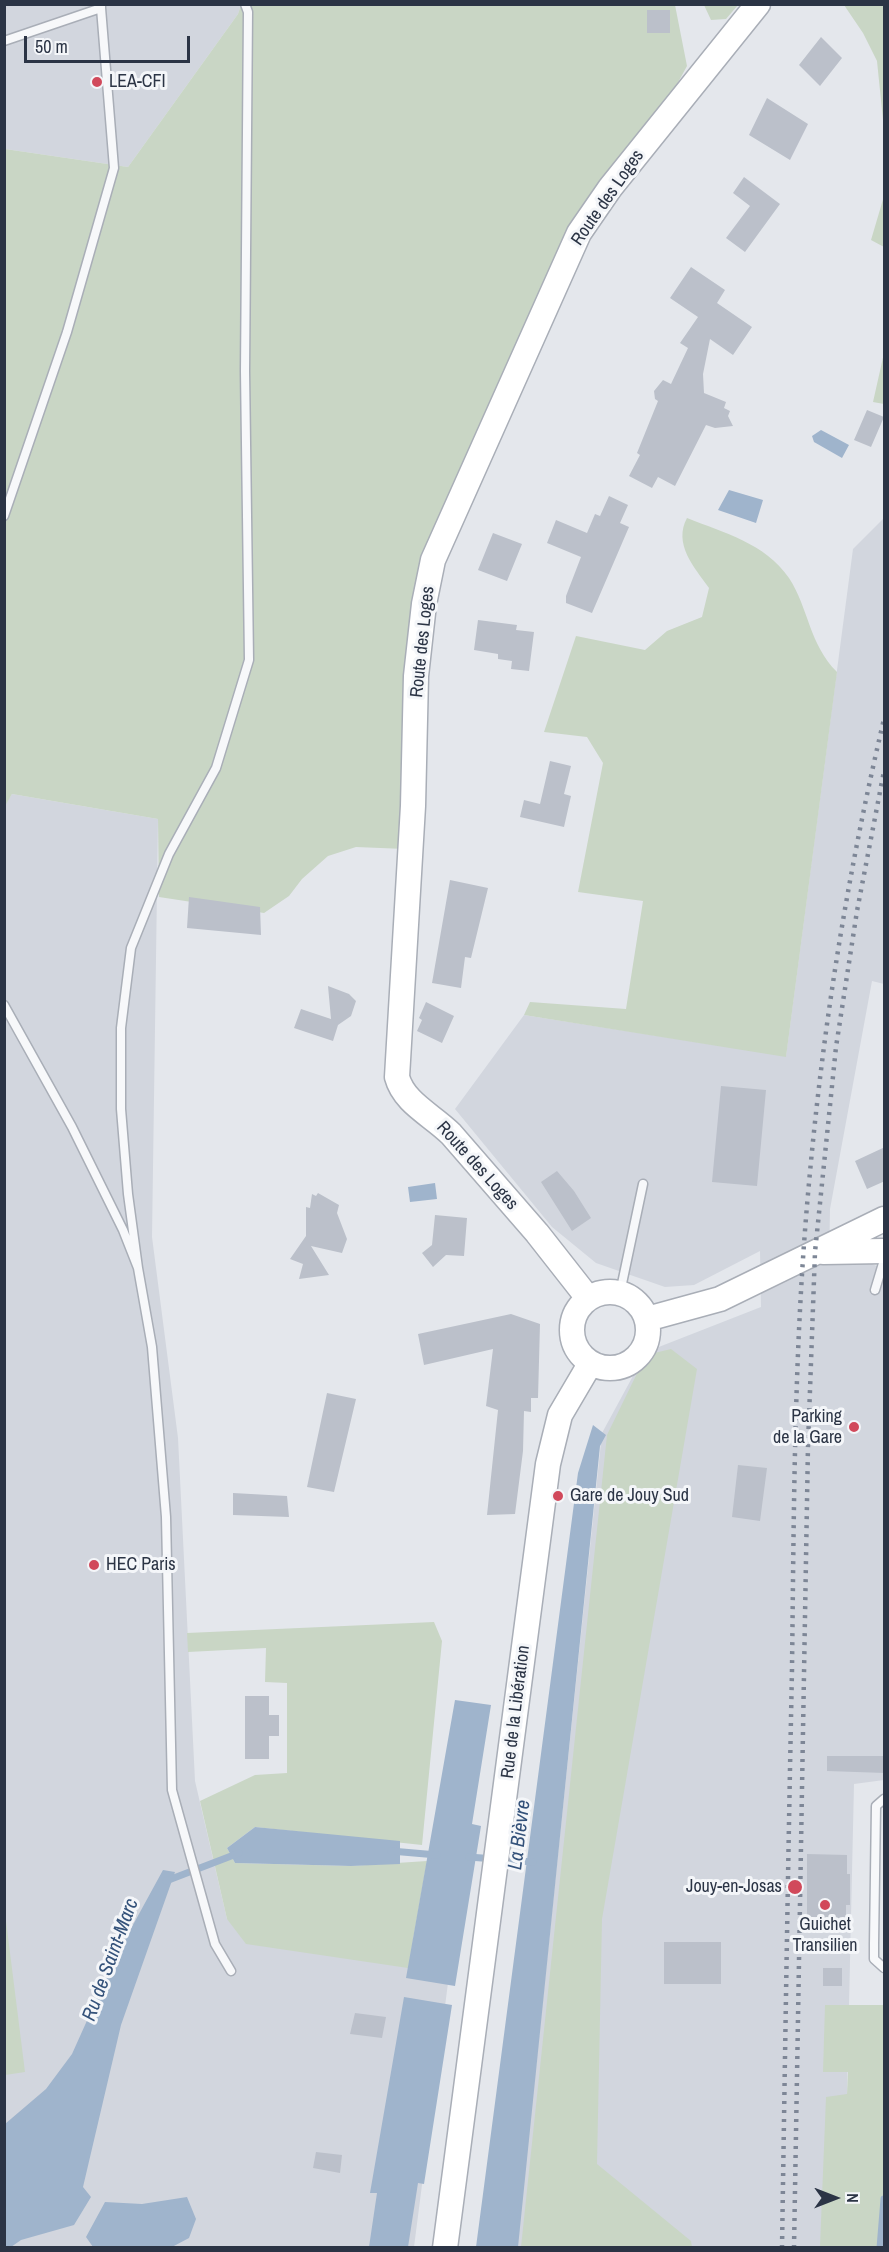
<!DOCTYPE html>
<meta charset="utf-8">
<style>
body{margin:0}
#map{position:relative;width:889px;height:2252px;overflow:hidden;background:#e4e7ec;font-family:"Archivo Narrow",sans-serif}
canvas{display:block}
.frame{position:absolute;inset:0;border:6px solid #2b3445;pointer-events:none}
.north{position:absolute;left:805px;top:2168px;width:60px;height:60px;-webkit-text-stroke:4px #f4f6f9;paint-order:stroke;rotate:90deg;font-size:16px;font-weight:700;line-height:24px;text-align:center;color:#2b3445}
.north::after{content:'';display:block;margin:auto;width:21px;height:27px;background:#2b3445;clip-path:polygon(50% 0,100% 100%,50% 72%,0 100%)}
.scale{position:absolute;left:24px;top:36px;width:166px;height:27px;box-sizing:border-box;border:3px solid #2b3445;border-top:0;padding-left:8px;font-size:18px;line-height:21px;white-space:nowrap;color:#2b3445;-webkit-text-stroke:4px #f4f6f9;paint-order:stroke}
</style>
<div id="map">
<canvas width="889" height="2252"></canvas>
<div class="frame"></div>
<div class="north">N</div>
<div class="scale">50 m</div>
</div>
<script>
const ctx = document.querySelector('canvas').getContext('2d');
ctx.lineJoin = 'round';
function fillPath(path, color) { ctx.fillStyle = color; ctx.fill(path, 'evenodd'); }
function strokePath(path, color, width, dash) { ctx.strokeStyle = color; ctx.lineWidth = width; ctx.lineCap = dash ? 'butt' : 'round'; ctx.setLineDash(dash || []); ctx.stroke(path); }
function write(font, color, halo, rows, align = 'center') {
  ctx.font = font + ' "Archivo Narrow",sans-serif'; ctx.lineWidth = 6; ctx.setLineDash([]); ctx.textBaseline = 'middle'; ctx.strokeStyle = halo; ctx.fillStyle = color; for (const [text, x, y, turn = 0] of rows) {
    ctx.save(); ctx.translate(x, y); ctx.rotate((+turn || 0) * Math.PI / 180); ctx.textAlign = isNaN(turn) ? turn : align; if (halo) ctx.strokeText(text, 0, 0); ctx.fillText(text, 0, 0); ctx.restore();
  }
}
fillPath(new Path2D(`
 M5,5h236l-3,9 -110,153 -123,-18z
 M884,518v466l-12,-3 -42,228 -1,54 38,-1 17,7v511l-30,4 -7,310 -9,153h-321l85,-814 44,-81 115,-45 -1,-56 -66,34 -29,2 -69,-24 -44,-36 -97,-118 69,-94 262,41 67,-507z
 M12,794l146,25 -6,418 26,201 17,343 32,138 226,25 -39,303h-409l-1,-1441z`), '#d2d6de');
fillPath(new Path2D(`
 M241,5h434l12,61 -11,20 -105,140 -124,274 -24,72 -18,277 -49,-2 -28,9 -26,23 -13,17 -25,17 -105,-16 -1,-78 -146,-25 -7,12v-657l123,18 110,-153z
 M704,5h34l-12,14 -15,1z
 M844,5h40v125l-7,-69 -14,-28z
 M884,196v51l-13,-7z
 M884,353v51l-11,-2z
 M687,518c37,15 78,25 102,60 20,31 20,66 48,94l-51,385 -262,-42 6,-13 96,7 17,-108 -65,-9 25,-129 -16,-26 -43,-5 32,-96 69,14 22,-19 35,-14 7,-29c-15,-21 -36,-44 -22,-70z
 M671,1349l26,20 -95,550 -5,245 94,77 1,6h-171l86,-812 39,-80z
 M434,1622l8,19 -20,204 -167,-18 -28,21 8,15 116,3 76,-5 -19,107 -162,-24 -19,-25 -27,-118 55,-26 32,-2v-90l-22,-1 1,-34 -78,4 -1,-19z
 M5,1913l20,159 -20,3h-1z
 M825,2005h59v242h-64l6,-150 21,-3 1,-22h-25z`), '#c9d6c5');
fillPath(new Path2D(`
 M821,430l28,15 -7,13 -28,-16 -2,-6z
 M729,490l34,10 -7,23 -38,-13z
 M435,1183l2,16 -27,3 -2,-15z
 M593,1425l13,10 -6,11 -82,801h-42l102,-774z
 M455,1700l36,5 -19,119 9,2 -26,160 -49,-8z
 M255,1827l145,14v23l-49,2 -116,-3 -8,-15z
 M163,1870l12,2 -54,153 -38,162 8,10 -17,28 -53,15 -10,7h-6v-123l41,-35 26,-35 44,-98z
 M404,1997l48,8 -28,179 -6,-1 -10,64h-39l8,-54h-7z
 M187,2197l9,22 -7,19 -17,9h-79l-7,-10 19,-35 37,2z`), '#9fb4cc');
strokePath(new Path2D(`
 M391,1851l46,4
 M469,1857l64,5
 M166,1881l73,-28
 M880,2248l4,-49`), '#9fb4cc', 7);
fillPath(new Path2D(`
 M647,10h23v23h-23z
 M821,37l21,21 -22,28 -21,-21z
 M767,98l41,26 -18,36 -41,-25z
 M744,177l36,27 -35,48 -19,-14 24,-32 -17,-13z
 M691,267l34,23 -8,13 35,24 -19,28 -23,-16 -7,35 1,19 22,9 -2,6 6,3 -2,5 5,10 -18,2 -9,-3 -31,61 -17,-9 -6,11 -23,-12 11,-21 -3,-2 21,-52 -3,-2 -1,-8 9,-11 8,4 17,-36 -8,-5 18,-26 -28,-19z
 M867,410l17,7 -13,30 -17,-7z
 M609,496l19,9 -8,18 9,4 -37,86 -26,-10v-7l15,-39 -34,-14 9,-23 31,13 8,-19 5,2z
 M493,533l29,11 -15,37 -29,-11z
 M478,620l39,5 -1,5 18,2 -5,39 -18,-2 1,-8 -14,-2v-5l-24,-4z
 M550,761l21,5 -7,28 7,2 -7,31 -44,-10 4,-17 16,4z
 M450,880l38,8 -17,70 -6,-1 -4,31 -29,-5z
 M189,897l71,10 1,28 -74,-7z
 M328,986l21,8 7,7 -5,15 -13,9 -5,16 -39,-13 7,-19 30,10z
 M426,1002l28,14 -12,27 -25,-12 5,-11 -3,-2z
 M721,1086l45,4 -9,96 -45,-4z
 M885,1147v34l-18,8 -12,-28z
 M557,1171l17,20 17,27 -19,13 -31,-49z
 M318,1193l21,12 -2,8 10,26 -5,14 -31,-7 18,29 -30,4 4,-15 -13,-5 16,-23v-29l4,1 2,-14 4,2z
 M435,1215l32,3 -3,38 -18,-1 -13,12 -11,-14 10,-8z
 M511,1314l29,10 -2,74h-7v14l-7,-1 -1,40 -8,63 -28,1 11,-105 -12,-4 7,-57 -69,16 -6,-31z
 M327,1393l29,6 -22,93 -27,-5z
 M738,1465l29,3 -7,53 -28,-4z
 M233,1493l54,3 2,21 -56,-2z
 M245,1696h24v19h10v21h-10v23h-24z
 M827,1756h58v17l-58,-2z
 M807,1854l40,1v19h3v31h-4v16h-39z
 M664,1942h57v42h-57z
 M823,1968h19v18h-19z
 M355,2013l31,4 -4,21 -32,-4z
 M316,2152l26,3 -2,18 -27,-5z`), '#bbc0ca');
const lane = new Path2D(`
 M4,41l97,-33v-3
 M4,516l63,-184 47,-164 -13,-160
 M4,1005l68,122 51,103 15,38 14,79 14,170 6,273 43,154 16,27
 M138,1268l-10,-74 -7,-85v-81l10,-80 38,-94 47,-86 33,-108 -4,-289 3,-359 -3,-8
 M875,1290l9,-30
 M620,1293l23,-109
 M884,1799l-8,7 -2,138v15l10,9`);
const secondary = new Path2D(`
 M823,1252l61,-1
 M572 1330a38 38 0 1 1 76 0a38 38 0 1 1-76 0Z
 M588,1298l-51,-65 -86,-99c-19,-19 -47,-31 -54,-57l16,-271 3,-130 8,-72 9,-44 146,-327 31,-45 148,-184
 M647,1319l73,-20 164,-80
 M445,2248l103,-784 12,-49 30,-51`);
strokePath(lane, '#a9aeb7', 11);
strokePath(secondary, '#a9aeb7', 27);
strokePath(lane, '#f7f8fa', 8);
strokePath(secondary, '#fff', 24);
strokePath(new Path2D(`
 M782,2248c3,-193 6,-386 10,-579 2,-162 2,-325 17,-486 14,-157 39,-312 75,-464
 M794,2248l14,-803 7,-193 21,-205 21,-136 27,-140`), '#7d8696', 4.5, [3, 6]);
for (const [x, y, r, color] of [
 [97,82,6,"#d1495b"],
 [854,1427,6,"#d1495b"],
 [558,1496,6,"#d1495b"],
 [94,1565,6,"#d1495b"],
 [795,1887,8,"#d1495b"],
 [825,1905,6,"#d1495b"]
]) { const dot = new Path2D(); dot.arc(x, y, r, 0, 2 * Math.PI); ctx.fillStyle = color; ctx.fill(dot); strokePath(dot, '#f4f6f9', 2); }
write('18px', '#2b3445', '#f4f6f9', [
 ["LEA-CFI",109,82],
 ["Parking",842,1417,"right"],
 ["de la Gare",842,1438,"right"],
 ["Gare de Jouy Sud",570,1496],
 ["HEC Paris",106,1565],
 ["Jouy-en-Josas",782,1887,"right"],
 ["Guichet",825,1925,"center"],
 ["Transilien",825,1946,"center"]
], 'left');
write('18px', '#2b3445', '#f4f6f9', [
 ["Route des Loges",608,198,-55],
 ["Route des Loges",423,642,-84],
 ["Route des Loges",477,1166,48],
 ["Rue de la Libération",516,1712,-83]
]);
write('italic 20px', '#34527a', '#f4f6f9', [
 ["La Bièvre",520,1835,-83],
 ["Ru de Saint-Marc",111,1960,-70]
]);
</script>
